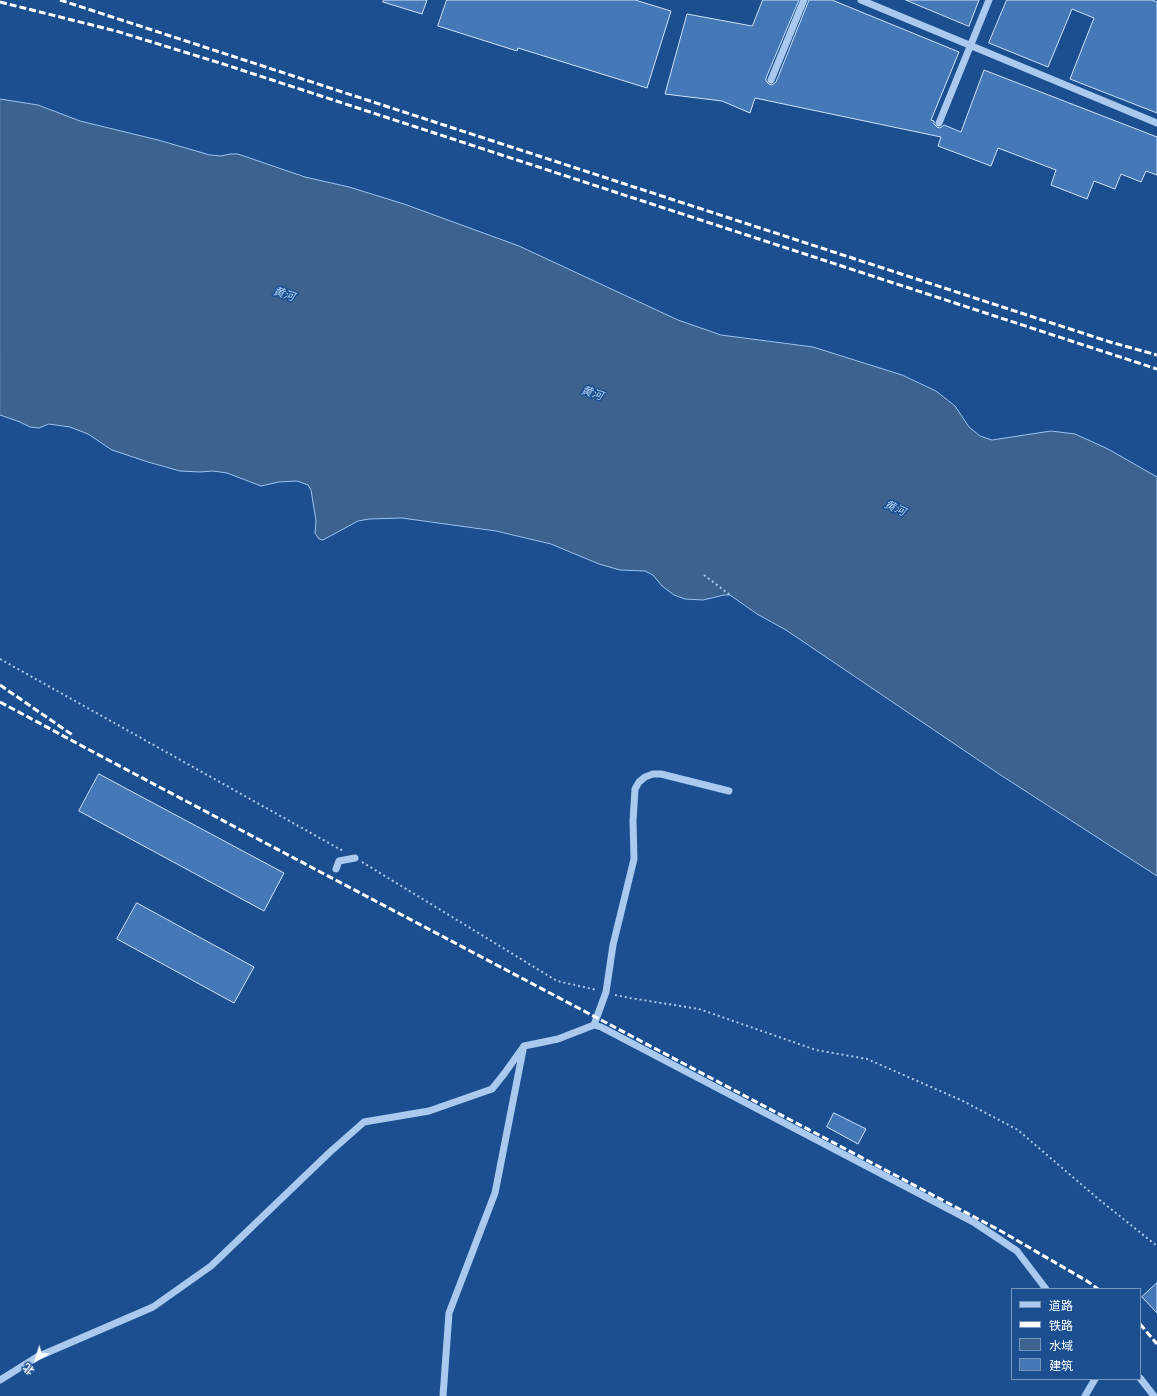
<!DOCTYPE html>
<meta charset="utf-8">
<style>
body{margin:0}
#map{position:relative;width:1157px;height:1396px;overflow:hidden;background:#1b4f8f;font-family:Ubuntu,"Noto Sans SC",sans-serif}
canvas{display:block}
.legend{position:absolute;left:1011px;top:1288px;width:130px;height:92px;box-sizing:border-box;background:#1b4f8f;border:1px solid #7695bc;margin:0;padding:5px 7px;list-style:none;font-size:12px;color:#fff}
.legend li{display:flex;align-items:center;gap:8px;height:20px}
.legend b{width:20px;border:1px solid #7695bc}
.north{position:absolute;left:16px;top:1340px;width:40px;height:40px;-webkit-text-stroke:3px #1b4f8f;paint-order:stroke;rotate:219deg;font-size:11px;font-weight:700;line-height:16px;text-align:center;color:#fff}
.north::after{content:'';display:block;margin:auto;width:14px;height:18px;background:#fff;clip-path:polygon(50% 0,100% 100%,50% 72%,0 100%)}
</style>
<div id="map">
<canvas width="1157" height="1396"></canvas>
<ul class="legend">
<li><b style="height:5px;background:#a9c9ee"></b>道路</li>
<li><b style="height:5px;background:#fff"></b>铁路</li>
<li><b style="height:11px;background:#3c6290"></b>水域</li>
<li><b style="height:11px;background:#4478b7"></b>建筑</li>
</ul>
<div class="north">北</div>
</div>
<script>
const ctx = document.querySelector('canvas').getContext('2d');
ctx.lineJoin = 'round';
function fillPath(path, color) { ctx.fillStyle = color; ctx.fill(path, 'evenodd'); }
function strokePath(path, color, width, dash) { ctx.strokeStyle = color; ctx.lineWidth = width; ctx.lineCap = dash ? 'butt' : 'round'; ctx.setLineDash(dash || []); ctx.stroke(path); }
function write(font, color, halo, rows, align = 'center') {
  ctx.font = font + ' Ubuntu,"Noto Sans SC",sans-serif'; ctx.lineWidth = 3; ctx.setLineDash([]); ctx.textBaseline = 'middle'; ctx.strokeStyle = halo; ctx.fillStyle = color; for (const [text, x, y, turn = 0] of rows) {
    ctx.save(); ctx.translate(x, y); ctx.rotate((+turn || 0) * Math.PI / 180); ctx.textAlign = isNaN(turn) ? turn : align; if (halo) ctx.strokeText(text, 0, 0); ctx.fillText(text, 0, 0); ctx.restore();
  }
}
const water = new Path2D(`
 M0,99l38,6 42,16 78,19 52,15 11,1 9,-2h8l67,23 44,10 55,17 115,42 159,74 43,15 92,12 89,28 34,16 19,15 14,21 11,9 12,4 59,-9 24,3 33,15 49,28v399l-158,-102 -213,-144 -29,-16 -27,-19h-6l-21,5 -18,-1 -11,-4 -12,-9 -9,-11 -8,-4 -25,-1 -21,-6 -48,-20 -55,-13 -94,-13 -33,1 -11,2 -35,19 -4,-1 -4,-6 1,-12 -5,-31 -3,-5 -11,-4 -18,1 -18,4 -34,-13 -14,-2 -13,1 -20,-1 -32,-9 -36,-12 -24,-16 -18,-7 -21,-3 -10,4 -9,-1 -10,-5 -20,-7z`);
fillPath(water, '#3c6290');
strokePath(water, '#9cc4f0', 1);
const building = new Path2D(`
 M384,0h43l-5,14 -39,-12z
 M447,0h188l36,11 -24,77 -129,-40 -1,3 -79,-25z
 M763,0h36l-33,78v3l3,3 3,1 4,-3 33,-82h23l127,52 -28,68 3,1v3l3,3 3,1 4,-3 17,7 23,-62 173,67v38l-11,-4 -5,11 -20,-8 -6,15 -21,-8 -7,18 -36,-14 5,-15 -58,-22 -7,18 -53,-20 3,-9 -186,-39 -5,15 -28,-12 -57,-7 22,-80 65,12z
 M906,0h73l-10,26z
 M1007,0h145l5,2v111l-87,-34 24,-61 -22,-9 -24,58 -59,-24z
 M99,774l185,99 -20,38 -185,-100z
 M137,903l117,64 -20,36 -117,-64z
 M834,1113l32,16 -8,15 -31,-17z
 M1157,1283v30l-15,-16z`);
fillPath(building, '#4478b7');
strokePath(building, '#cfe3fa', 1);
strokePath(new Path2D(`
 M704,575l26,20
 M0,659l343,192
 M362,862l195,119 40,9
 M615,995l15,3 69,11 117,41 51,9 96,42 55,29 78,67 61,49`), '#a9c9ee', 2, [2, 3]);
strokePath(new Path2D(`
 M861,0l296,123
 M771,80l33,-80
 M939,123l50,-123
 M336,869l3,-8 16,-3
 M594,1025l12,-33 7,-47 21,-86 -1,-38 2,-32 4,-7 6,-5 8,-3h8l68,17
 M1140,1378l14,18
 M0,1380l37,-23 116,-50 58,-41 119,-114 34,-30 65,-11 63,-22 12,-15 20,-28 34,-7 36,-14 7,2 374,196 42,28 29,38
 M443,1396l6,-83 46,-120 28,-143
 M1085,1396l10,-17`), '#a9c9ee', 7);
strokePath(new Path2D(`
 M60,0l1050,342 47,13
 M0,2l116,29 104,32 937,306
 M0,685l74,51
 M0,702l112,60 887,468 88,51 11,8
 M1140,1324l17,20`), '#fff', 3, [7, 3]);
write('italic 11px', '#b5d3f5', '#1b4f8f', [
 ["黄河",284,294,18],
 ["黄河",592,393,18],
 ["黄河",895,508,25]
]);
</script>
